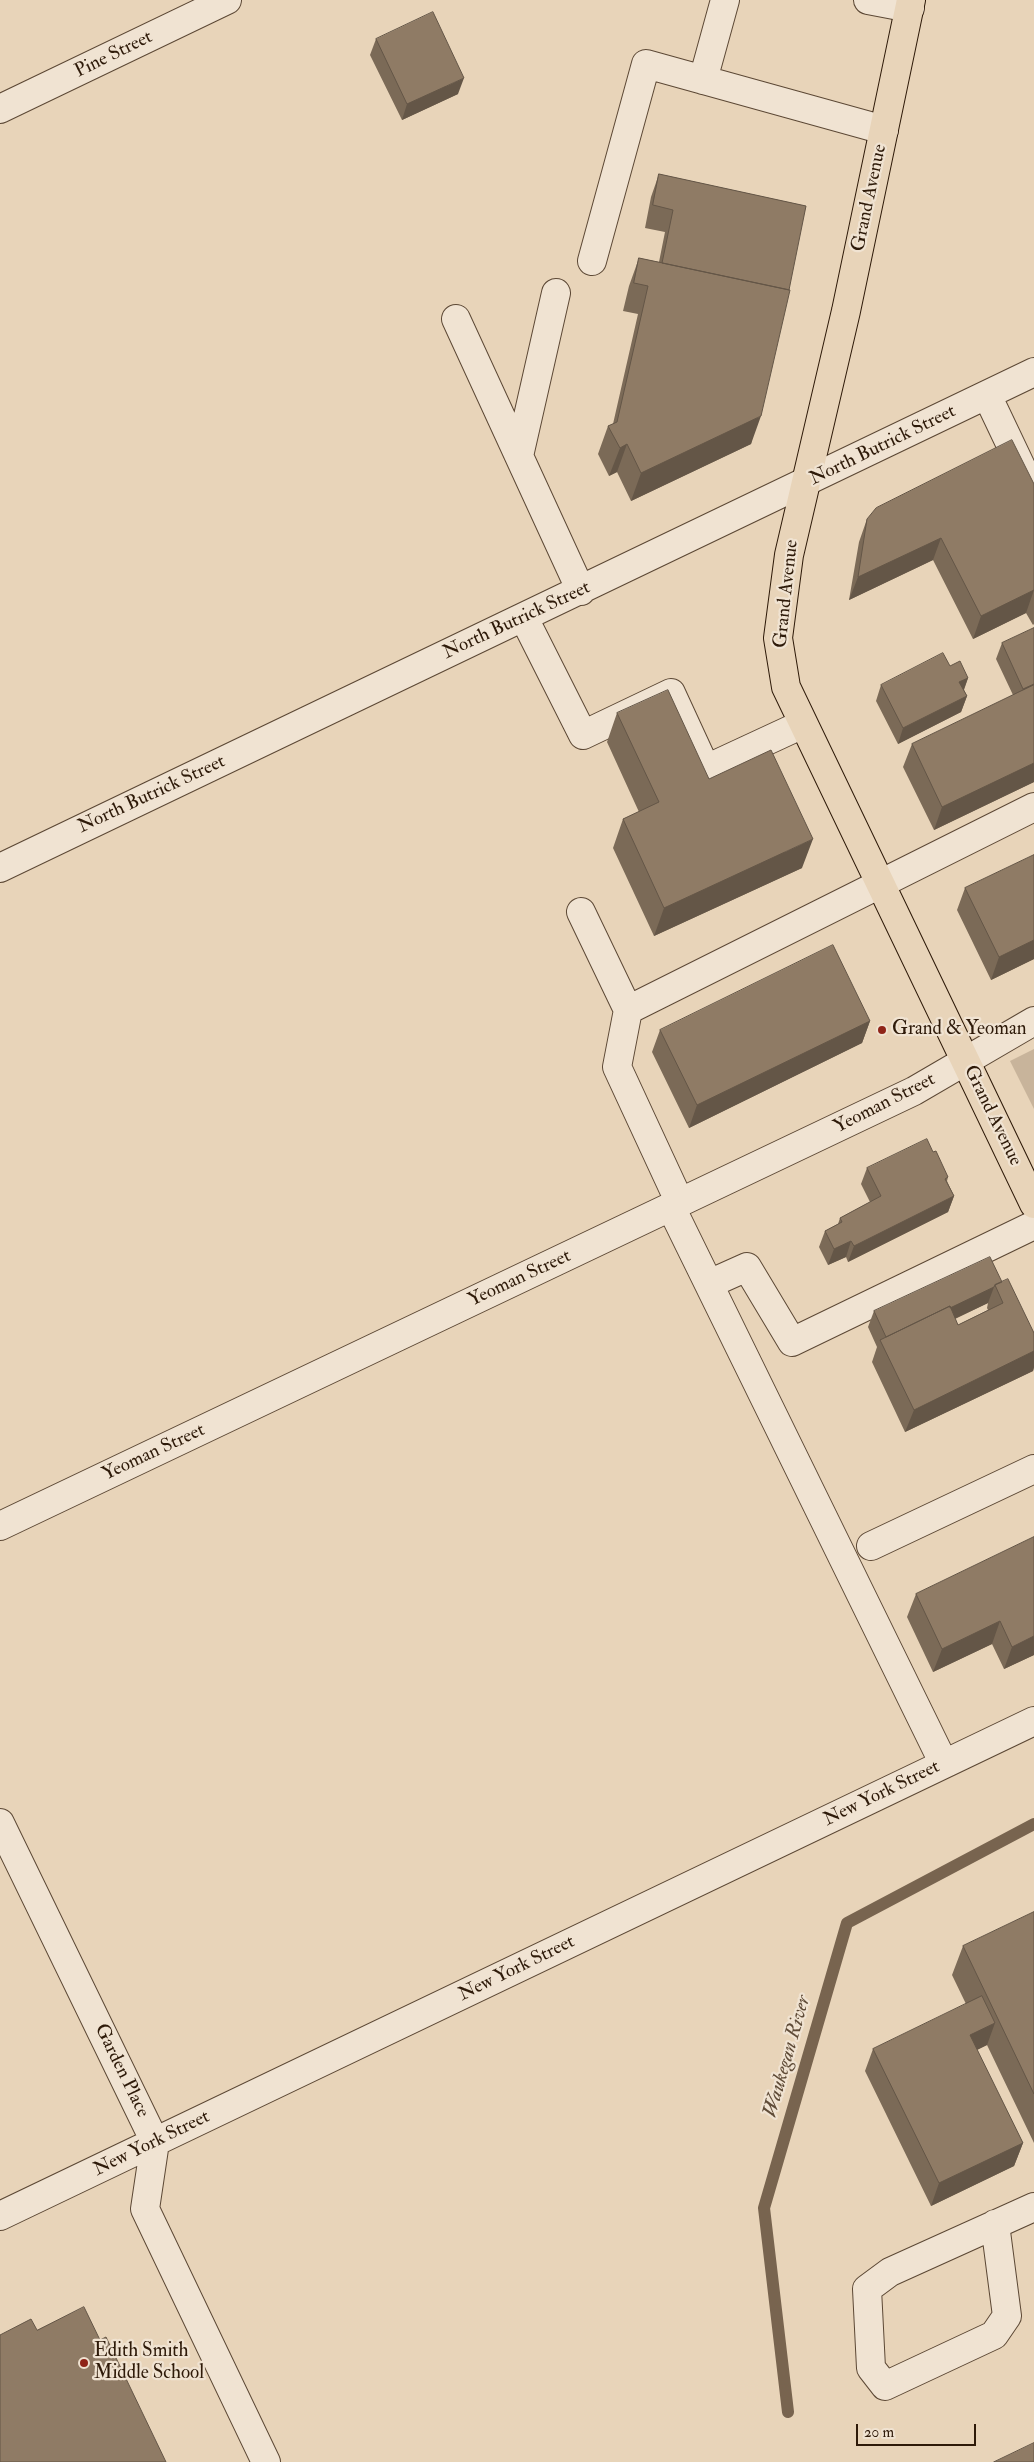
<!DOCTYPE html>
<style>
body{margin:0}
#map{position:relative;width:1034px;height:2462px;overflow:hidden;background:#e8d4b9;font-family:"IM FELL Double Pica",serif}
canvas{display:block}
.scale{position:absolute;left:856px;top:2424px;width:120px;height:22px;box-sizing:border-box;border:2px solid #2e1a09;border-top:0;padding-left:6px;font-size:15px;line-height:18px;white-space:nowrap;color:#2e1a09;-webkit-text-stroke:4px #f0e3d2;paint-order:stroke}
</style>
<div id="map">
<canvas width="1034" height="2462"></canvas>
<div class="scale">20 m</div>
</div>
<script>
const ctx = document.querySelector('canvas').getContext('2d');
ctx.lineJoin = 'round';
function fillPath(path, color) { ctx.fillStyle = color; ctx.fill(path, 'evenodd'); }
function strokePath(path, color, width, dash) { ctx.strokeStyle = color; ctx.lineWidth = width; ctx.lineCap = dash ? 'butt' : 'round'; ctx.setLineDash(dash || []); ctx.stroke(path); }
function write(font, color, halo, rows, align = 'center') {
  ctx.font = font + ' "IM FELL Double Pica",serif'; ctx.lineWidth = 4.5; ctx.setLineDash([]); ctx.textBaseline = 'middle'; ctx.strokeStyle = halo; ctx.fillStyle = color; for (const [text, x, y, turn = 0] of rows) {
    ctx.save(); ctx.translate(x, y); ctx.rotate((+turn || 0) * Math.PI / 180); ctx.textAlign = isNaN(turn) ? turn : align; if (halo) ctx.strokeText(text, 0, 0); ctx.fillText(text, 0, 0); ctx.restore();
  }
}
fillPath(new Path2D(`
 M1034,1049v60l-24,-48z`), '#c8b49b');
strokePath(new Path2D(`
 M788,2412l-24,-204 83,-285 187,-99`), '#78644f', 12);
const minor = new Path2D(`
 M868,0l42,8
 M703,80l22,-80
 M0,109l227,-109
 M592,261l54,-197 238,66
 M456,319l125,272
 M987,395l47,99
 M519,456l37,-163
 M524,618l59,117 88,-42 35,76 97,-45
 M0,868l1034,-496
 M581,912l47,98 -11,57 63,136
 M628,1010l406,-203
 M671,1207l273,557
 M709,1284l38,-17 45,75 242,-117
 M0,1526l914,-435 120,-70
 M871,1546l163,-77
 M0,1823l155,319 -10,67 121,253
 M0,2216l1034,-495
 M995,2224l12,92 -13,19 -109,51 -14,-18 -4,-79 23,-17 144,-65`);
const major = new Path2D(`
 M911,0l-65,311 -57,244 -11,83 8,49 248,517`);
strokePath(minor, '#5c4835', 30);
strokePath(major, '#2e1a09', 30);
strokePath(minor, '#f0e3d2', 28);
strokePath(major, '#e8d4b9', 28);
fillPath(new Path2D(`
 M376,39l82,55 -56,26 -32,-65z
 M659,174l147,32 -55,238 -120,57 -14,-29 -8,4 -11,-22 10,-28 5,-2 25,-110 -15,-3 6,-25 10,-28 20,4 6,-30 -20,-4 6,-31z
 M1034,484v140l-1,1 -7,-12 -53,26 -40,-79 -84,40 10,-58 8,-23z
 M1034,628v154l-100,48 -31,-63 9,-23 101,-49 -17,-36 6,-16z
 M950,666l18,12 -4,12 3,6 -6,16 -63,32 -22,-43 5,-16z
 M617,713l92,66 93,89 -148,68 -41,-88 10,-29 16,-7 -32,-70z
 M1034,855v104l-43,21 -34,-70 8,-22z
 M870,1021l-8,22 -173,85 -37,-76 8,-22z
 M933,1152l15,25 -1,4 7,15 -6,16 -100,50 -2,-5 -18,8 -9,-18 6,-16 13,-7 2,-6 30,-16 -9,-18 6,-16z
 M1002,1282l32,51v34l-1,4 -128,61 -33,-70 5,-15 -9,-20 6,-16zM988,1303l-1,5 1,2 -30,15 -3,-6z
 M1034,1537v118l-30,14 -12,-25 -59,28 -26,-55 9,-23z
 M1034,1912v231l-47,-98 -10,5 46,93 -9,23 -83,40 -66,-135 8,-22 93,-45 -14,-29 11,-29z`), '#7b6a57');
fillPath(new Path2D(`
 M464,78l-6,16 -56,26 5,-16z
 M761,416l-10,28 -120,57 10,-28z
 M627,444l-10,28 -8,4 11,-28z
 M941,538l-8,22 -84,40 9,-23z
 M1034,590l-8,23 -53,26 8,-23z
 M968,678l-6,16 -3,-12z
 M1034,684v13l-17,8 6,-16z
 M967,696l-6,16 -63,32 5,-16z
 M1034,763v19l-100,48 8,-23z
 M813,839l-11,29 -148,68 10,-28z
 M1034,940v19l-43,21 8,-23z
 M870,1021l-8,22 -173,85 8,-23z
 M954,1196l-6,16 -100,50 6,-16z
 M851,1241l-5,16 -18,8 6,-16z
 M994,1287l-6,16 -102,48v-13z
 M1034,1351v16l-1,4 -128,61 9,-22z
 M1000,1621l-8,23 -59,28 9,-23z
 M1034,1636v19l-30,14 8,-22z
 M995,2023l-8,22 -25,12 8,-22z
 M1023,2143l-9,23 -83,40 8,-23z`), '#645647');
const building = new Path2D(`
 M433,12l31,66 -57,26 -31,-65z
 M659,174l147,32 -17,84 -127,-27 11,-53 -20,-5z
 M639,258l151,32 -29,126 -120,57 -14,-29 -7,4 -12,-22 9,-4 31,-136 -14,-3z
 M1012,440l22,44v106l-53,26 -40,-78 -83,39 9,-58 9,-11z
 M1034,628v56l-11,5 -21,-46z
 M943,653l7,13 10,-5 8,17 -9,4 8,14 -64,32 -22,-43z
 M1034,685v78l-92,44 -30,-63z
 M668,690l41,89 62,-29 42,89 -149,69 -41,-89 36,-17 -42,-89z
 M1034,855v85l-35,17 -34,-69z
 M833,945l37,76 -173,84 -37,-75z
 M927,1139l6,13 3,-1 12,26 -3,2 9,17 -100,50 -3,-5 -17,8 -9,-18 17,-9 -2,-4 41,-22 -14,-28z
 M990,1257l12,25 -7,3 -1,2 -44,21v-2l-64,31 -12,-26z
 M1008,1279l26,54v18l-120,59 -34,-70 70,-34 8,19 45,-22 -8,-18z
 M1034,1537v99l-22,11 -12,-26 -58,28 -26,-55z
 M1034,1912v182l-71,-148z
 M982,1996l13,27 -25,12 53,108 -84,40 -66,-134z
 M84,2307l16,33 6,-3 60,125h-166v-127l31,-16 6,11z
 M1034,2443v19h-40z`);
fillPath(building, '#8f7b65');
strokePath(building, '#645647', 1);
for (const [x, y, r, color] of [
 [882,1030,5,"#8f2418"],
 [84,2363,5,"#8f2418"]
]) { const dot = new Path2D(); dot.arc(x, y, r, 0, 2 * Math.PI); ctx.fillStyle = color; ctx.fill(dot); strokePath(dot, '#f0e3d2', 2); }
write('19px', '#2e1a09', '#f0e3d2', [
 ["Pine Street",114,55,-26],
 ["Grand Avenue",870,198,-78],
 ["North Butrick Street",883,446,-26],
 ["Grand Avenue",787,594,-84],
 ["North Butrick Street",517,621,-25],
 ["North Butrick Street",152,795,-25],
 ["Yeoman Street",885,1104,-27],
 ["Grand Avenue",992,1116,64],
 ["Yeoman Street",520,1279,-25],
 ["Yeoman Street",154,1453,-25],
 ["New York Street",882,1794,-26],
 ["New York Street",517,1969,-26],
 ["Garden Place",121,2071,64],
 ["New York Street",152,2144,-26]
]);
write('19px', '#2e1a09', '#f0e3d2', [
 ["Grand & Yeoman",892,1030],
 ["Edith Smith",94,2352],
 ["Middle School",94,2374]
], 'left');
write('italic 20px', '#5f4b37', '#f0e3d2', [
 ["Waukegan River",788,2057,-74]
]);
</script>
